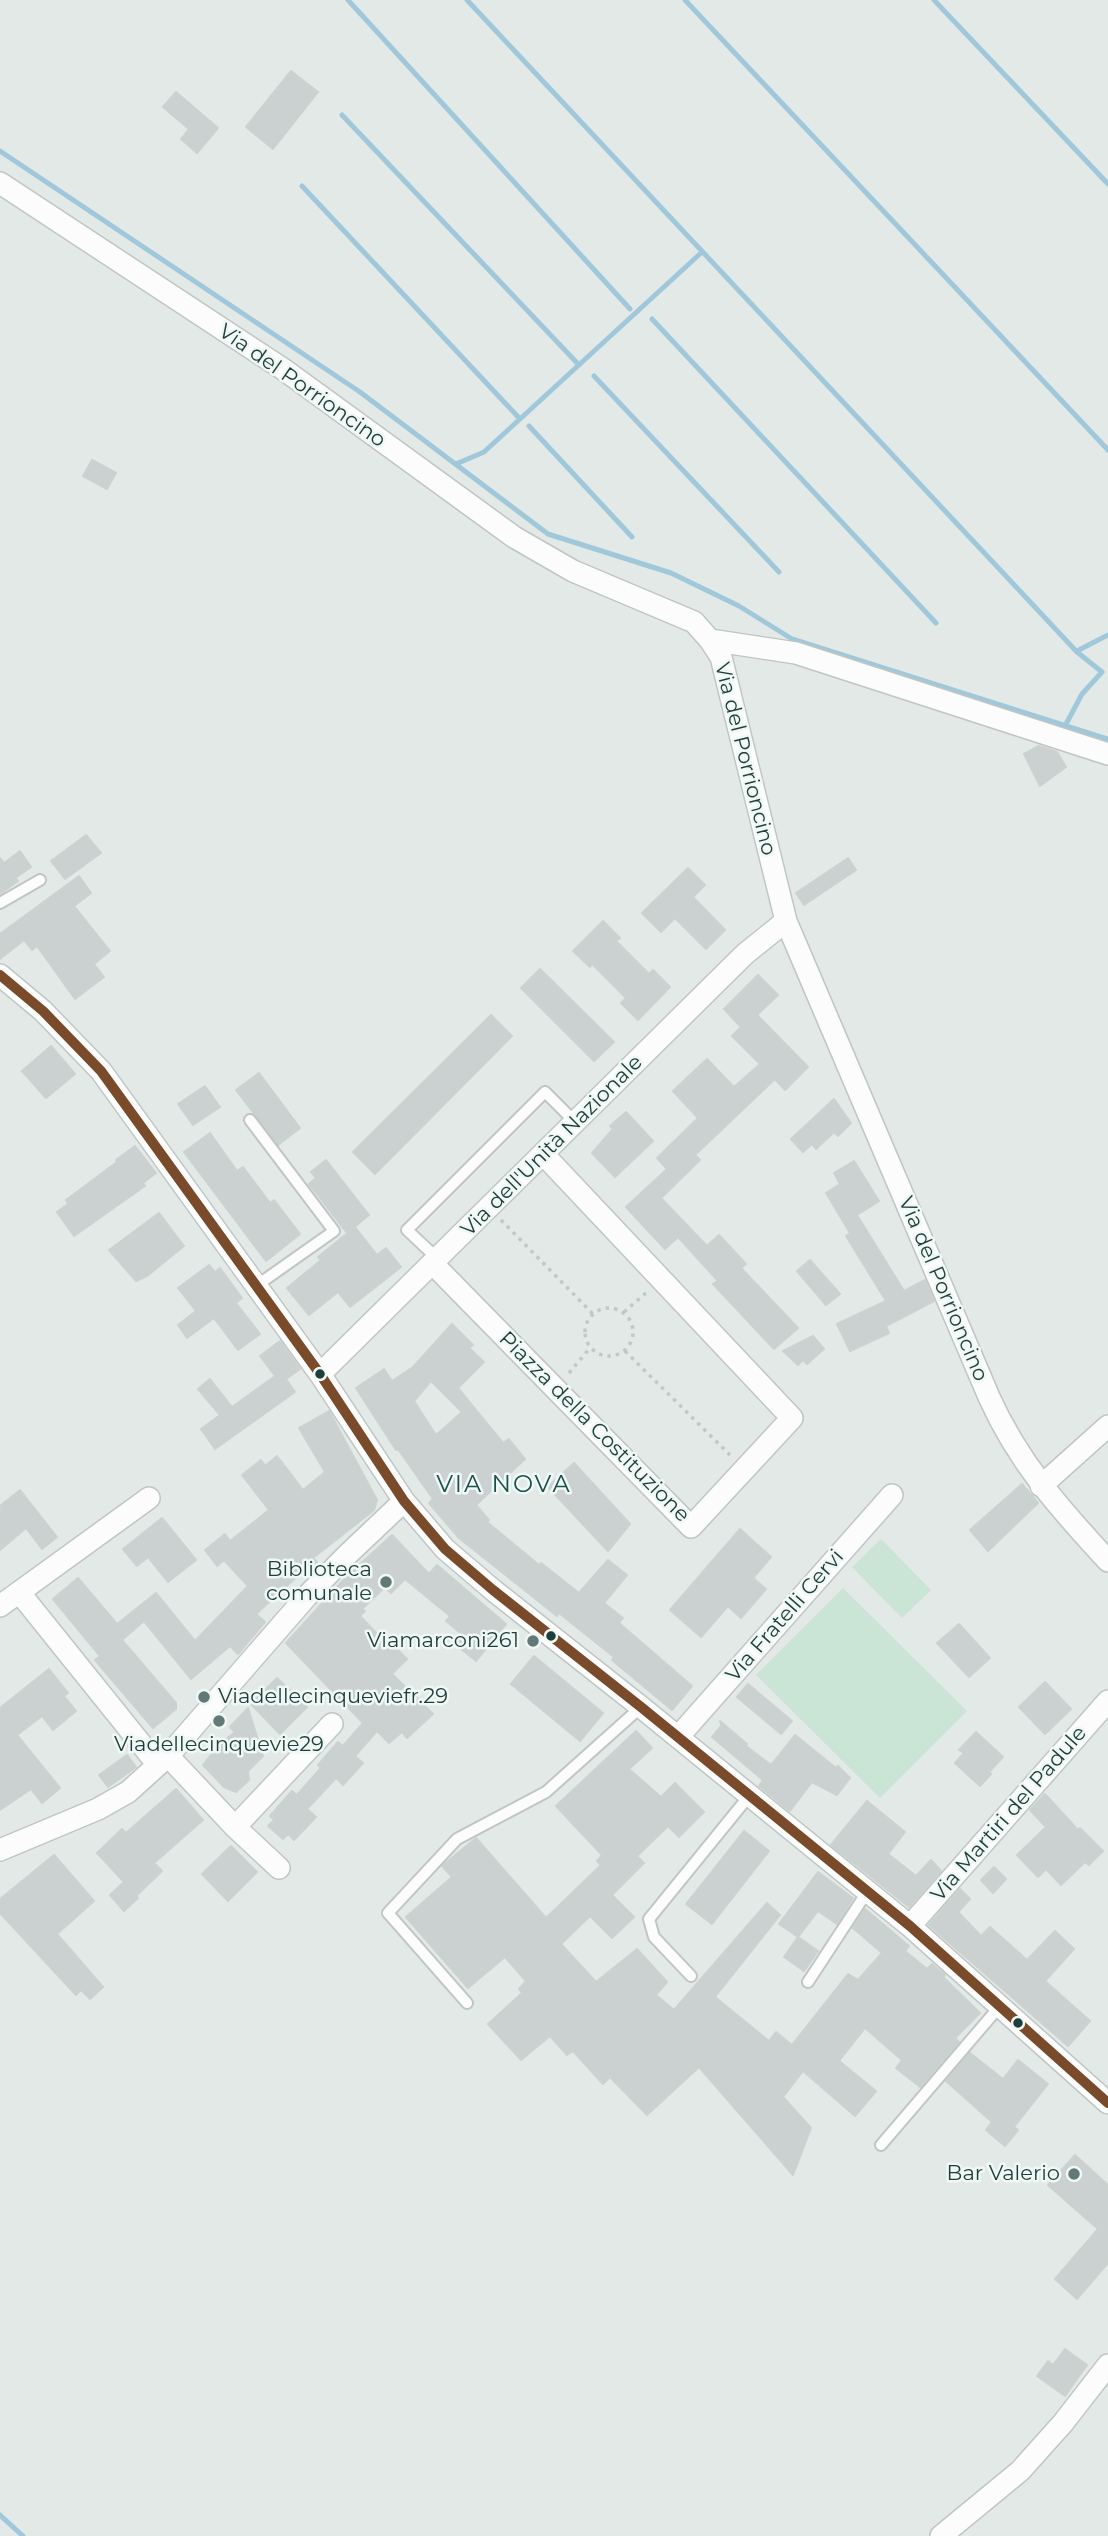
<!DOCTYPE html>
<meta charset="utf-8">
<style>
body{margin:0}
canvas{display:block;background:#e2e9e7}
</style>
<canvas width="1108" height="2536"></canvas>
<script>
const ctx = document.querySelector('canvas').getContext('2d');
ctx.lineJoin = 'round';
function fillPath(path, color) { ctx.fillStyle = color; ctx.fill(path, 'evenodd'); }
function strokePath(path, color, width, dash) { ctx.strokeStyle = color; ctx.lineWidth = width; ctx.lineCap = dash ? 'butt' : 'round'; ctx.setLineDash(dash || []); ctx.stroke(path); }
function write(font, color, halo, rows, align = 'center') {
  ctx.font = font + ' Montserrat,sans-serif'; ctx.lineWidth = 5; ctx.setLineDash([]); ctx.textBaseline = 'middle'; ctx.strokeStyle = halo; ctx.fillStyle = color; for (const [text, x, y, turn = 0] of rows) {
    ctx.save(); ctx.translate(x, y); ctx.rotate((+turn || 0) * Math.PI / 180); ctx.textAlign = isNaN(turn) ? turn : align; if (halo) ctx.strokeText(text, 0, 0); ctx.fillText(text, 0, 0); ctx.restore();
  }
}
fillPath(new Path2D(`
 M881,1539l50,51 -29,28 -50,-51z
 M843,1588l124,123 -87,87 -124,-123z`), '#cae4d6');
strokePath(new Path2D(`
 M348,0l282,309
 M467,0l610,652 25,20 -20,22 -17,32
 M685,0l423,450
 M934,0l174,184
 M342,115l237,250
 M0,151l360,241 188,142 123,39 68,33 53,33 316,100
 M302,186l218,233
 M652,319l284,304
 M594,376l185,196
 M529,426l103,111
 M456,464l28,-12 218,-200
 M1077,651l31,-16
 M0,2515l23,21`), '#a0c8da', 5);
const building = new Path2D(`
 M291,71l27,21 -45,57 -27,-22z
 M176,92l42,36 -21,25 -16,-14 8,-10 -26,-22z
 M92,460l24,13 -9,16 -24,-13z
 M1039,746l18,6 9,15 -26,19 -16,-32z
 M86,835l15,18 -36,26 -14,-18z
 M20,851l11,16 -16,11 3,3 -18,13v-36l4,5z
 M848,858l8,12 -52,35 -8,-12z
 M688,868l17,17 -12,12 32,33 -19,19 -31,-31 -14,14 -19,-19z
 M79,876l12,17 -17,13 36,45 -16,13 10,13 -29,22 -38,-53 -5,4 -8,-10 -24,19v-25z
 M603,921l17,17 -4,3 33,33 4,-4 17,17 -32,33 -17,-17 5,-5 -34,-34 -2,3 -17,-16z
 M540,969l74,73 -20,19 -73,-73z
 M758,975l20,20 -21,20 51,52 -23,23 -10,-11 -80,76 5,5 -39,38 46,48 12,-11 27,29 -5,4 57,60 -24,21 -61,-65 5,-3 -40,-44 -13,12 -39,-42 41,-38 -10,-11 41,-40 -25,-27 34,-32 27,28 26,-23 -28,-28 9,-9 -17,-18z
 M491,1015l21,21 -137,138 -22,-22z
 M51,1046l24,28 -29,24 -24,-27z
 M259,1073l41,55 -22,17 -42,-55z
 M205,1086l15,21 -27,18 -15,-21z
 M834,1099l17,24 -13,13 -4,-4 -18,17 -4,-5 -9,8 -12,-13z
 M626,1112l27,29 -38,36 -23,-24 21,-24 -3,-3z
 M210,1133l27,38 6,-4 27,36 4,-3 26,34 -34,27 -82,-109z
 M135,1146l21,27 -13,10 2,3 -71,50 -17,-24 11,-8 -2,-4 51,-38 -1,-2z
 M326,1160l43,55 -22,18 -38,-49 7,-6 -5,-6z
 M854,1161l25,40 -22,14 47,76 21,-11 9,21 -48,25 3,7 -39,18 -13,-27 49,-23 -40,-65 4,-3 -24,-40 14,-9 -6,-11z
 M159,1213l25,33 -37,30 -11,5 -27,-31z
 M355,1227l22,28 9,-7 15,19 -51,40 -12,-15 -29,23 -22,-27 34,-28 -3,-3z
 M810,1260l30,34 -14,11 -29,-34z
 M209,1265l6,7 5,-4 22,30 -6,5 24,31 -22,16 -24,-32 -27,20 -9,-13 18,-14 -18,-23z
 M452,1324l21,21 -4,3 15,14 -26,26 45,55 6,-4 16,20 -49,46 13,15 -2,2 52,43 2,-2 38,30 29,-33 19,15 -23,28 19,15 -4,5 73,63 -20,24 -60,-50 2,-3 -55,-44 -2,3 -98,-78 -30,-35 4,-4 -35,-50 -2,1 -40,-62 28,-19 8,12 21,-14zM431,1381l31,31 -26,23 -22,-34z
 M813,1336l11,13 -17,15 -4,-4 -5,5 -15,-14z
 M280,1341l20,28 -14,10 9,13 -80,57 -14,-20 19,-14 -22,-26 12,-10 22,28 43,-31 -15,-20z
 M329,1411l48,89 -3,10 -61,48 4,4 -13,10 -1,-1 -47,43 9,8 -27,32 -8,-8 -39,33 -47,-58 -22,19 54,63v6l-23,19 -58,-68 5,-4 -47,-57 25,-21 39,46 39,-31 39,48 53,-55 -24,-26 -7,6 -12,-16 20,-16 5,7 39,-31 -27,-35 19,-15 4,6 12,-10 26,34 22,-18 -26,-44z
 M574,1463l56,61 -22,27 -60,-64z
 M1022,1484l16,19 -50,48 -18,-21z
 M20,1490l37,47 -15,12 -16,-21 -26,22v-44z
 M162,1518l34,42 -28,22 -20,-25 -11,9 -14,-17z
 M740,1529l31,28 -18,21 13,11 -25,29 -13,-12 -27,31 -31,-27z
 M392,1535l37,39 8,-9 69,59 -30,37 -20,-16 8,-9 -18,-15 4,-5 -45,-37 -14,14 -6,-6 -23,22 3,2 -5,5 26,27 2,-3 19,19 -15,15 41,40 -26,24 -5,-6 -13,11 -12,-12 -22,25 8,7 -20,22 -7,-7 -29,31 9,8 -22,23 -6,-6 -5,5 -15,-13 6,-6 -4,-4 22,-25 5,4 24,-27 -3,-3 20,-23 5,4 20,-23 -77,-80 61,-67z
 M959,1624l31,34 -21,19 -32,-34z
 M534,1656l69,57 -23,28 -69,-57z
 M49,1669l19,24 -4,3 12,15 -23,19 -11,-14 -25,19 43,53 -18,15 -11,-14 -31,21v-102z
 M277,1678l30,29 -27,27 -29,-30z
 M1045,1682l26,27 -26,25 -26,-27z
 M748,1684l44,37 -11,13 -44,-37z
 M248,1708l15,48 -15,15 1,9 -13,12 -12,-5 -21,-22 15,-19 17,-14 -5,-5z
 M720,1721l27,23 -1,2 25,19 24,-30 41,33 2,-2 12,12 -13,17 -25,-13 -22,29 -31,-25 4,-6 -51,-43 8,-10 2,1z
 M636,1731l16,17 -23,21 32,28 14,-14 29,29 -25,25 -11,-11 -31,30 7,7 -32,32 22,22 -22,21 -22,-22 -29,28 35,38 41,-33 30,33 -11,13 18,15 93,-107 13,12 -65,82 54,44 7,-9 16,13 56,-71 10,6 24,-27 -29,-25 12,-19 44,37 -4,5 22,18 5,-5 13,11 -2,2 37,36 -25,25 4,4 -39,45 -24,-19 6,-8 -37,-32 -26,33 37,30 -21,25 -52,-45 -20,26 28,31 -18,47 -94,-108 -52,48 -37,-38 -7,7 -30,-33 -6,4 -17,-19 -29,24 -33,-36 34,-31 -3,-4 7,-8 -21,-24 -37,31 -62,-71 46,-40 -10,-11 34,-28 70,80 55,-53 -4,-4 5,-6 -46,-49z
 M976,1732l27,25 -14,15 2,2 -11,12 -25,-23 9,-10 -5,-3z
 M127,1755l9,12 -28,20 -9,-12z
 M176,1789l27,31 -49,43 8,8 -26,25 2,2 -14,13 -14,-16 14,-13 -27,-29 25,-24 4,4z
 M1045,1794l33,36 2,-2 23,23 -14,14 -4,-3 -24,23 -15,-16 -8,8 -21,-22 29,-28 -16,-17z
 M867,1801l38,31 -17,22 28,22 15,-16 10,11 -32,36 -78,-62z
 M744,1831l25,20 -57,73 -26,-20z
 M231,1846l26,26 -29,29 -26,-27z
 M54,1855l40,46 -37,33 46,53 -13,12 -9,-9 -5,5 -76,-82v-14z
 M994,1867l12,12 -13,14 -12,-13z
 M818,1872l35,26 -16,26 -19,-13 -20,26 -19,-13z
 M960,1889l10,10 -12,13 23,24 9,-9 37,33 28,-29 19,18 -29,32 45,40 -22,25 -139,-121z
 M798,1937l20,14 -14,20 -20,-14z
 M970,2053l33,26 15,-19 30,24 -34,43 4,3 -13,16 -19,-16 6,-8 -46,-41z
 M1075,2155l33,30v78l-31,36 -22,-20 43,-50 -50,-44z
 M1065,2349l22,16 -22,31 -28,-20 11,-15 5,4z`);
fillPath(building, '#cad1d0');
strokePath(building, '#cbd2d0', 2);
const service = new Path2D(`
 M0,903l40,-23
 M250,1120l84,111 -78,55
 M438,1259l-31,-29 138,-138 31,31
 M691,1976l-37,-39 -5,-18 100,-123
 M808,1982l59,-90
 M467,2003l-79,-90 69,-74 89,-47 95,-85
 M881,2145l119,-139`);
const minor = new Path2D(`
 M0,183l283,186 231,168 59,34 121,51 16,18 11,17 65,264 203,476c29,65 71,112 119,164
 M710,640l86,13 312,101
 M0,975l43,36 58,60 219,303 84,127 41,48 48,41 148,117 269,219 198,177
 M433,1264l258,263 101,-109 -248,-263
 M320,1374l425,-420 41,-33
 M1041,1486l67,-60
 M19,1592l139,173
 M0,1606l149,-108
 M678,1737l214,-242
 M168,1756l67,71 44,41
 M235,1827l97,-103
 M0,1850l98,-41 30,-17 40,-36 139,-160 39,-40 58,-55
 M910,1926l198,-225
 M941,2536l79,-65 43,-48 45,-58`);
strokePath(service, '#bfc6c4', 14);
strokePath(minor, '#bfc6c4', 24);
strokePath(new Path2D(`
 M501,1220l92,94
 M585 1332a24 24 0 1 1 48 0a24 24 0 1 1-48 0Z
 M624,1312l23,-20
 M625,1351l105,104
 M569,1373l21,-25`), '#bfc9c8', 3.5, [3.5, 5]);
strokePath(service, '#fbfcfb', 10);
strokePath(minor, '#fbfcfb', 21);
strokePath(new Path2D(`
 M0,975l43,36 58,60 219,303 84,127 41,48 48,41 148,117 269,219 198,177`), '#7a4b2a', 10);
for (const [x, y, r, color] of [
 [320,1374,6,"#1f3d3a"],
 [386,1582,7,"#637977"],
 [551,1636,6,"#1f3d3a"],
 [533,1641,7,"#637977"],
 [204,1697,7,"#637977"],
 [219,1721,7,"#637977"],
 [1018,2023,6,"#1f3d3a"],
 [1074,2174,7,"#637977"]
]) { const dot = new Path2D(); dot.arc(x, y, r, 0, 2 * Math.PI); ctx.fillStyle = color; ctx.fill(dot); strokePath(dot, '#f0f8f5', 2.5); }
write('21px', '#1f3d3a', '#f0f8f5', [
 ["Via del Porrioncino",302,386,35],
 ["Via del Porrioncino",745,759,76],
 ["Via dell'Unità Nazionale",552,1146,-45],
 ["Via del Porrioncino",943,1289,67],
 ["Piazza della Costituzione",594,1427,45],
 ["Via Fratelli Cervi",785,1616,-49],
 ["Via Martiri del Padule",1009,1814,-49]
]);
write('21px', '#1f3d3a', '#f0f8f5', [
 ["Biblioteca",372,1570],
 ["comunale",372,1594],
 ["Viamarconi261",519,1641],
 ["Viadellecinqueviefr.29",218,1697,"left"],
 ["Viadellecinquevie29",219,1745,"center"],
 ["Bar Valerio",1060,2174]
], 'right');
ctx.letterSpacing = '2px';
write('24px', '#1a504d', '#f0f8f5', [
 ["VIA NOVA",504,1485]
]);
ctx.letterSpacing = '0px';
</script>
